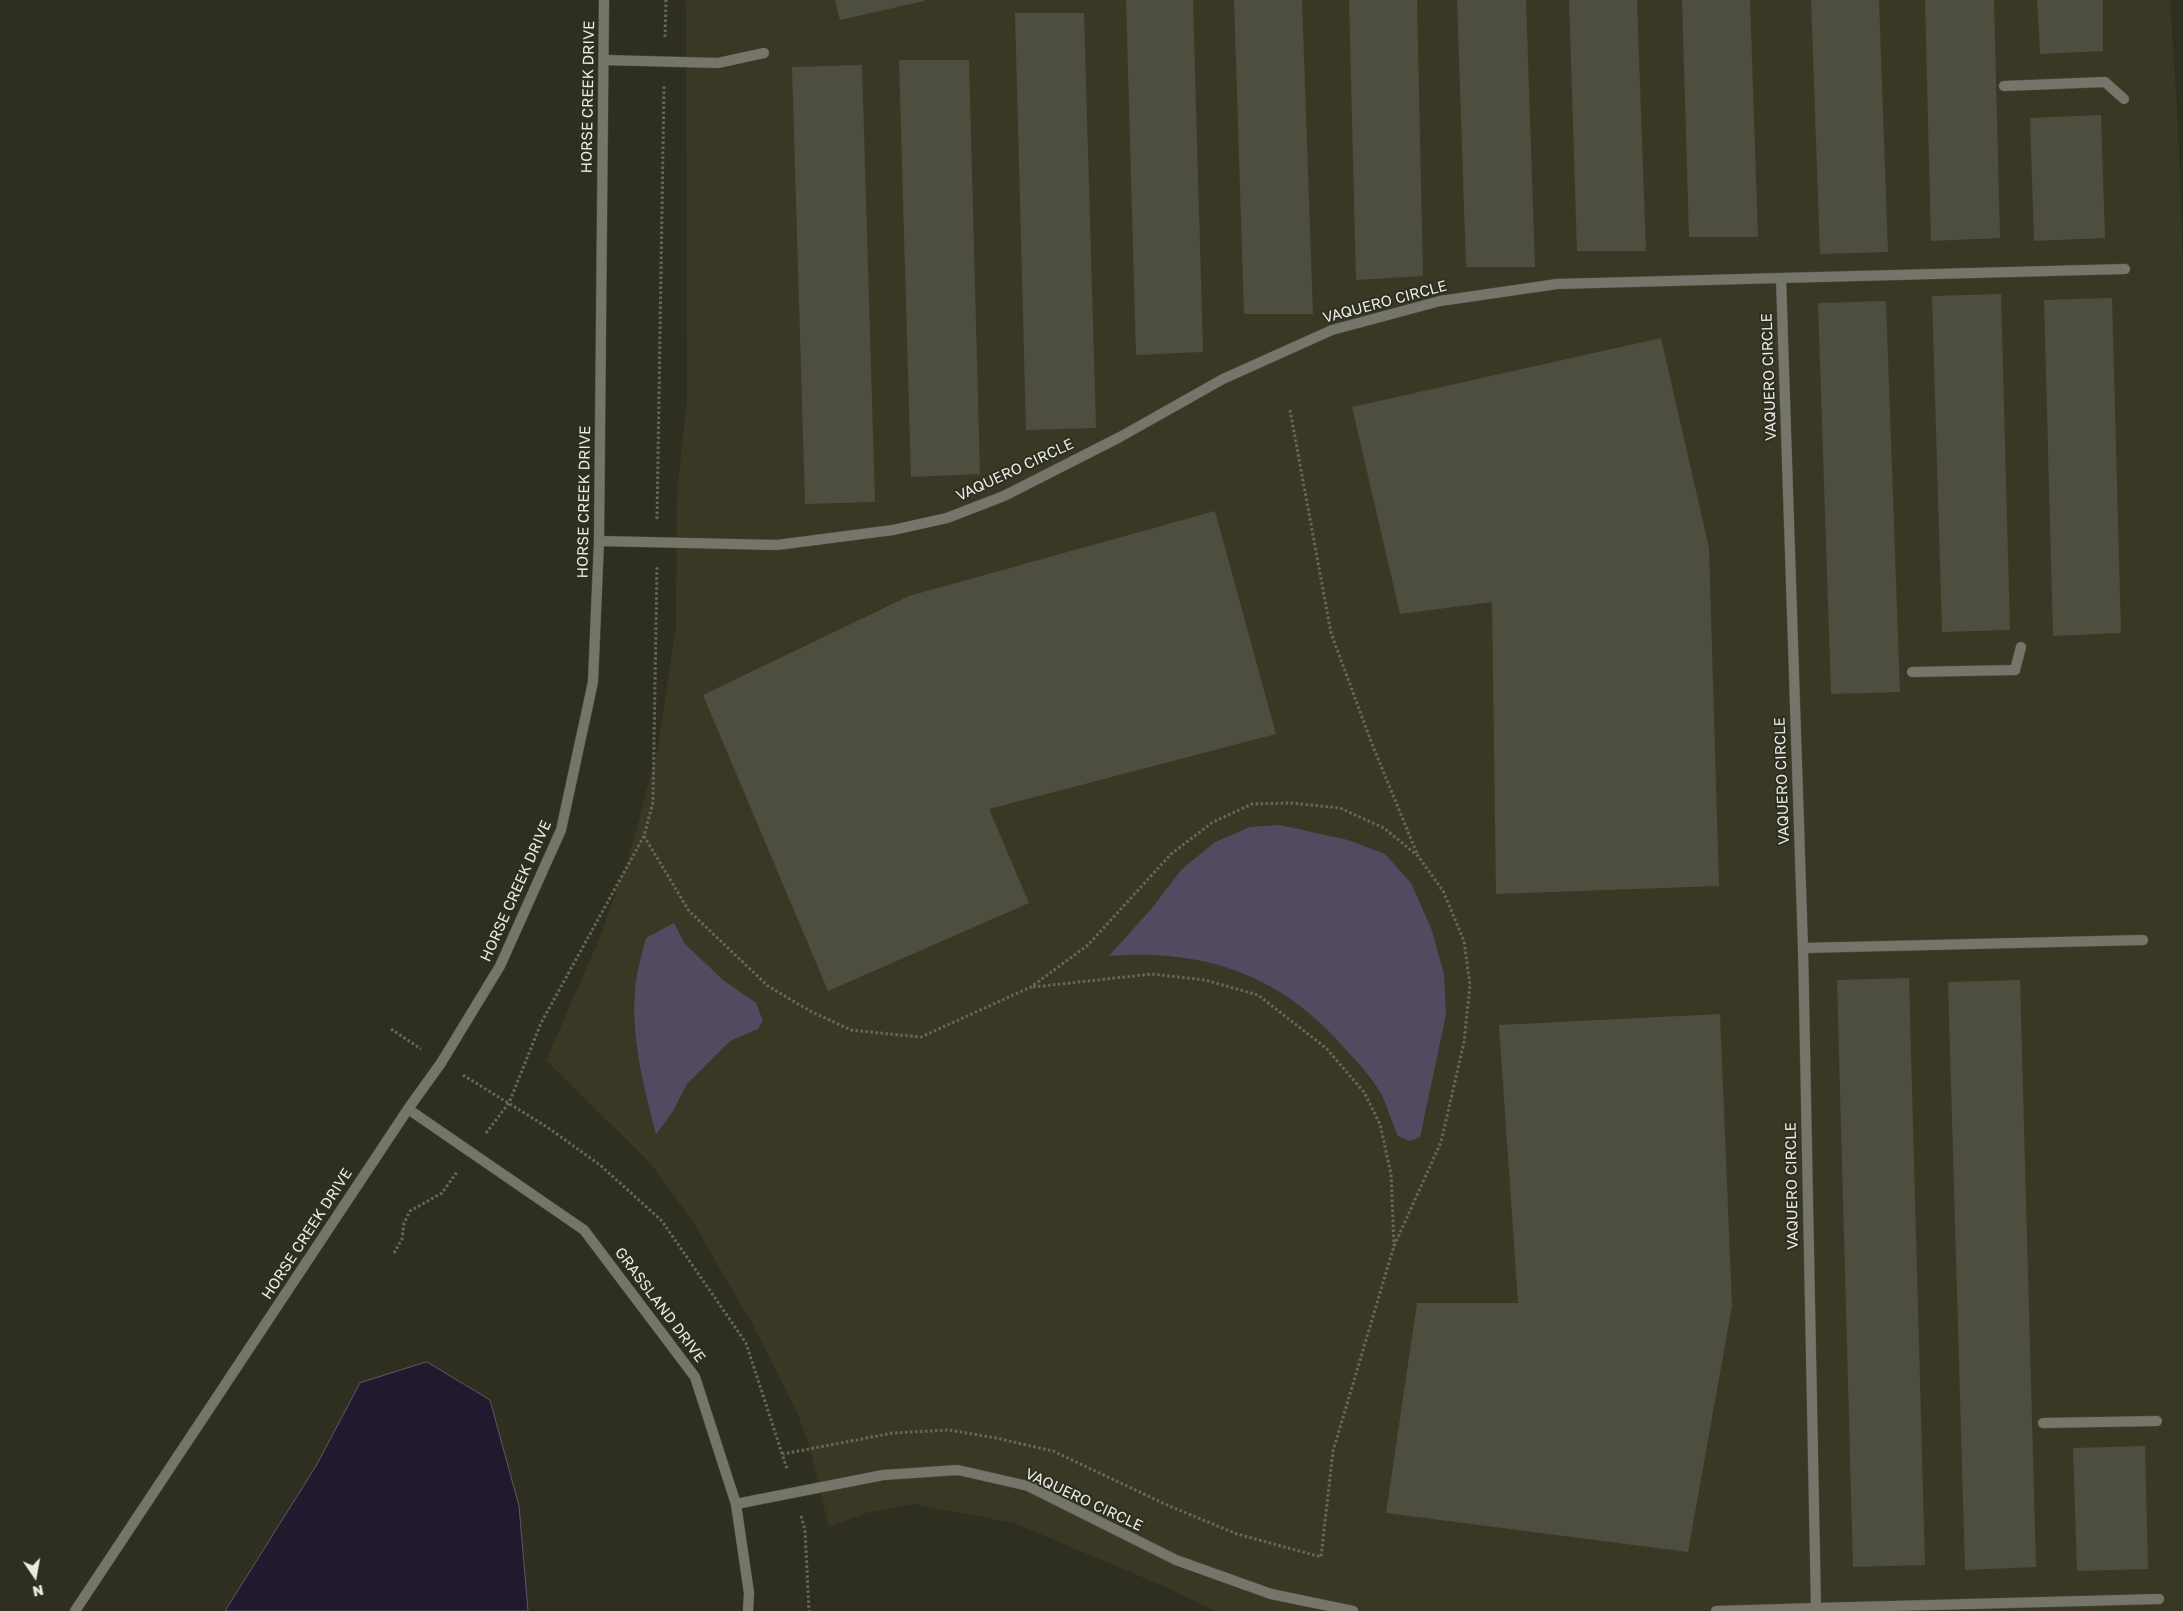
<!DOCTYPE html>
<style>
body{margin:0}
#map{position:relative;width:2183px;height:1611px;overflow:hidden;background:#2e2f21;font-family:"Golos Text",sans-serif}
canvas{display:block}
.north{position:absolute;left:10px;top:1551px;width:50px;height:50px;-webkit-text-stroke:4px #2e2f21;paint-order:stroke;rotate:168deg;font-size:14px;font-weight:700;line-height:20px;text-align:center;color:#ebebe3}
.north::after{content:'';display:block;margin:auto;width:18px;height:22px;background:#ebebe3;clip-path:polygon(50% 0,100% 100%,50% 72%,0 100%)}
</style>
<div id="map">
<canvas width="2183" height="1611"></canvas>
<div class="north">N</div>
</div>
<script>
const ctx = document.querySelector('canvas').getContext('2d');
ctx.lineJoin = 'round';
function fillPath(path, color) { ctx.fillStyle = color; ctx.fill(path, 'evenodd'); }
function strokePath(path, color, width, dash) { ctx.strokeStyle = color; ctx.lineWidth = width; ctx.lineCap = dash ? 'butt' : 'round'; ctx.setLineDash(dash || []); ctx.stroke(path); }
function write(font, color, halo, rows, align = 'center') {
  ctx.font = font + ' "Golos Text",sans-serif'; ctx.lineWidth = 4; ctx.setLineDash([]); ctx.textBaseline = 'middle'; ctx.strokeStyle = halo; ctx.fillStyle = color; for (const [text, x, y, turn = 0] of rows) {
    ctx.save(); ctx.translate(x, y); ctx.rotate((+turn || 0) * Math.PI / 180); ctx.textAlign = isNaN(turn) ? turn : align; if (halo) ctx.strokeText(text, 0, 0); ctx.fillText(text, 0, 0); ctx.restore();
  }
}
fillPath(new Path2D(`
 M686,0h1484l8,124 5,147v1340h-967l-53,-25 -149,-63 -101,-19 -47,9 -37,14 -22,-89 -11,-28 -42,-83 -63,-108 -41,-56 -104,-103 52,-118 31,-85 29,-109 18,-123 1,-132 10,-95z`), '#383824');
fillPath(new Path2D(`
 M1280,825l68,15 37,14 26,29 20,45 13,46 2,41 -26,122 -10,4 -12,-5c-6,-13 -10,-29 -17,-42 -8,-15 -21,-29 -33,-42 -63,-75 -141,-104 -239,-96l43,-48 29,-38 34,-28 35,-15z
 M674,923l11,21 38,36 33,23 7,18 -5,8 -28,12 -43,43 -15,29 -16,21c-13,-51 -28,-106 -19,-159 2,-12 6,-25 9,-37z`), '#524a61');
const water = new Path2D(`
 M427,1362l63,38 29,106 9,105h-303l91,-145 44,-83z`);
fillPath(water, '#21192e');
strokePath(water, '#5e5864', 1);
fillPath(new Path2D(`
 M835,0h89v1l-84,19z
 M1126,0h67l10,352 -67,3z
 M1234,0h68l11,314h-69z
 M1349,0h68l6,276 -67,4z
 M1457,0h69l9,267h-69z
 M1569,0h68l9,251h-69z
 M1682,0h68l8,237h-69z
 M1811,0h68l9,252 -68,2z
 M1925,0h69l6,238 -69,3z
 M2037,0h66v51l-63,3z
 M1015,13h69l12,415 -70,2z
 M899,60h70l11,414 -69,3z
 M862,65l13,437 -70,2 -13,-437z
 M2101,115l4,123 -71,3 -4,-123z
 M2001,294l9,336 -68,2 -10,-336z
 M2112,298l9,335 -68,3 -9,-336z
 M1886,301l14,391 -69,2 -13,-391z
 M1661,338l48,210 10,338 -223,8 -4,-292 -92,12 -48,-207z
 M1215,511l61,223 -287,75 40,94 -201,88 -125,-296 206,-99z
 M1909,978l16,587 -72,2 -16,-587z
 M2020,980l16,587 -71,3 -17,-588z
 M1720,1014l12,292 -44,246 -302,-39 31,-210h101l-19,-278z
 M2145,1446l3,123 -71,2 -4,-123z`), '#4e4e40');
const lane = new Path2D(`
 M604,60l114,3 46,-10
 M2004,86l101,-4 19,17
 M1781,278l344,-9
 M1912,672l103,-2 6,-23
 M1803,948l340,-8
 M2043,1423l114,-2
 M1816,1608l343,-9`);
const street = new Path2D(`
 M599,541l178,4 116,-15 54,-12 57,-22 116,-59 103,-58 109,-49 108,-29 117,-17 224,-6 22,670 13,660 -100,3
 M408,1109l176,121 111,147 41,127 13,89 -1,18
 M736,1504l147,-29 75,-5 70,16 148,74 95,34 82,17
 M75,1611l333,-502 33,-46 59,-97 61,-136 32,-148 6,-141 5,-541`);
strokePath(lane, '#4c4d40', 11);
strokePath(street, '#4c4d40', 11);
strokePath(new Path2D(`
 M665,37l1,-37
 M1290,410l41,223 41,111 46,112
 M657,519l7,-433
 M644,836l45,75 79,75 42,25 41,19 70,7 110,-50 57,-42 83,-91 42,-32 39,-18 38,-1 50,5 44,20 34,28 25,35 21,50 6,44 -6,57 -23,100 -47,104 -61,205 -12,106 -84,-23 -70,-29 -114,-54 -57,-13 -47,-8 -56,3 -110,21
 M1033,987l119,-13 53,6 53,15 68,53 38,44 16,32 11,50 3,72
 M391,1029l30,20
 M463,1075l84,52 53,38 62,56 84,122 41,126
 M486,1133l23,-30 32,-80 103,-187 9,-34 4,-236
 M394,1253l8,-14 2,-16 6,-12 32,-18 15,-21
 M801,1516l4,14 4,81`), '#67685b', 3, [2.5, 2.5]);
strokePath(lane, '#757569', 10);
strokePath(street, '#757569', 10);
write('15px', '#ebebe3', '#2e2f21', [
 ["HORSE CREEK DRIVE",588,97,-89],
 ["VAQUERO CIRCLE",1385,302,-15],
 ["VAQUERO CIRCLE",1769,377,-92],
 ["VAQUERO CIRCLE",1015,470,-25],
 ["HORSE CREEK DRIVE",584,502,-89],
 ["VAQUERO CIRCLE",1782,781,-92],
 ["HORSE CREEK DRIVE",516,891,-66],
 ["VAQUERO CIRCLE",1792,1186,-91],
 ["HORSE CREEK DRIVE",307,1234,-57],
 ["GRASSLAND DRIVE",660,1305,53],
 ["VAQUERO CIRCLE",1084,1500,25]
]);
</script>
